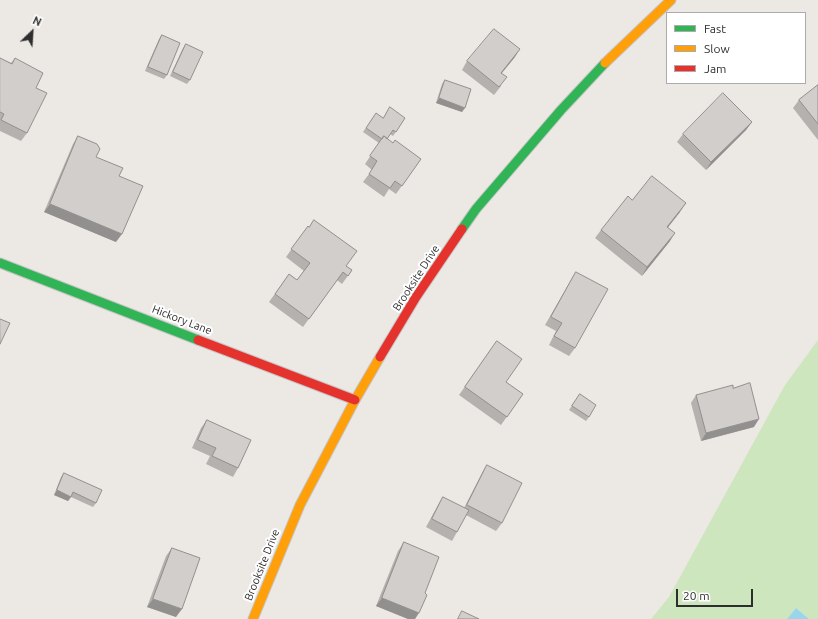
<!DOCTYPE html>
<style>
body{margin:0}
#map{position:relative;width:818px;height:619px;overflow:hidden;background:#ece8e4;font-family:Ubuntu,sans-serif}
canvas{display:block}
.legend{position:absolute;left:666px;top:12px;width:140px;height:72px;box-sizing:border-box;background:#fff;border:1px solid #ababab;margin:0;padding:5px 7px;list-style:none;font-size:12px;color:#2e2e2e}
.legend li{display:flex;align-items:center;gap:8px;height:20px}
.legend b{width:20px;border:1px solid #ababab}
.north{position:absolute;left:12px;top:12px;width:40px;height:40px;-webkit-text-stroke:3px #fff;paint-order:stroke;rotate:25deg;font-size:11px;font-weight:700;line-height:16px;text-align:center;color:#2e2e2e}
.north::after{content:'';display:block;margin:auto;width:14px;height:18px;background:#2e2e2e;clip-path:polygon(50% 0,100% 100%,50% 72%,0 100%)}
.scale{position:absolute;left:676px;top:589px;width:77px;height:18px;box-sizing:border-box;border:2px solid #2e2e2e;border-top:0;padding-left:5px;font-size:12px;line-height:14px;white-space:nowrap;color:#2e2e2e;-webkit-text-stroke:3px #fff;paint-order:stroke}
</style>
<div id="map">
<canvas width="818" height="619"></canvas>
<ul class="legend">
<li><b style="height:5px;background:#30b455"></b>Fast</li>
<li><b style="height:5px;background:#ff9f0a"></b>Slow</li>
<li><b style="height:5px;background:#e5322d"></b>Jam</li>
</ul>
<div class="north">N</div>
<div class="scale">20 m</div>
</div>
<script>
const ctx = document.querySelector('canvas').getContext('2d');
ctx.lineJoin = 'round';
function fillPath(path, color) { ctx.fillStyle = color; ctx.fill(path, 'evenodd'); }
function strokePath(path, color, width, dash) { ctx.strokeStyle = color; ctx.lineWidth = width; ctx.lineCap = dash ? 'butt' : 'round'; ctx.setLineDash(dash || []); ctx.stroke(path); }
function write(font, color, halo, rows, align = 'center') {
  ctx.font = font + ' Ubuntu,sans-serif'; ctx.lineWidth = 4; ctx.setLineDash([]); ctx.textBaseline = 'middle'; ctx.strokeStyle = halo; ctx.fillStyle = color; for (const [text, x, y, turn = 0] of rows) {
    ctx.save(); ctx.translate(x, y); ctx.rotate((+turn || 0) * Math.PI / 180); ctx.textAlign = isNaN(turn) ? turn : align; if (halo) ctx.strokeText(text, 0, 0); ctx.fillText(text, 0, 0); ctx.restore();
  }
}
fillPath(new Path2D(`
 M818,340v279h-9l-13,-11 -9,11h-136l18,-22 116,-212z`), '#cee6be');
fillPath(new Path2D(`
 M796,608l13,11h-22z`), '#99d6ec');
const fast = new Path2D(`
 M462,229l14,-20 85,-99 44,-47
 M0,263l198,77`);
const slow = new Path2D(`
 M605,63l66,-63
 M253,619l47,-114 55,-105 25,-43`);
const jam = new Path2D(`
 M198,340l157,60
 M380,357l36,-60 46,-68`);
strokePath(fast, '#c5c4c5', 11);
strokePath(slow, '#c5c4c5', 11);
strokePath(jam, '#c5c4c5', 11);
strokePath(fast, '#30b455', 9);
strokePath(slow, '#ff9f0a', 9);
strokePath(jam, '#e5322d', 9);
fillPath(new Path2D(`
 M162,35l5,40 -3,4 -19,-8 14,-32z
 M186,44l4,36 -3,4 -17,-8 13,-28z
 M515,57l-13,16 -1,13 -7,9 -32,-25 5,-9z
 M0,58l11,5 4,-5 21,30 -9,45 -6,8 -21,-10z
 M445,80l17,32 -26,-9 6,-19z
 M818,85v55l-25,-32 6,-8z
 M376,113l7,5h22l-12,18 -3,-2 -3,5 6,4 28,16 -25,35 -7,-5 -5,8 -21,-15 9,-12 -7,-6 14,-21 -16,-11z
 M752,122l-6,8 -40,40 -29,-28 6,-8z
 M78,136l18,21 20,85 -72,-30 29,-68z
 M632,200l48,12 -12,15 2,14 -28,35 -47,-38 6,-8z
 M308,226l38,40 6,4 -10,14 -5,-4 -34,47 -34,-25 20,-28 8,6 7,-9 -18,-14z
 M576,272l-1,76 -6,8 -20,-11 7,-14 -11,-6 26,-45z
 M497,341l9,41 17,12 -22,31 -42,-30z
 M733,388l21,39 -53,14 -10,-38 5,-8z
 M580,394l9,23 -3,4 -17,-11z
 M207,420l31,48 -5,9 -27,-13 4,-8 -18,-8 9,-20z
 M487,465l15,58 -6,8 -30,-16 -9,17 -5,9 -26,-14 12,-22 5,-8 21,11 18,-35z
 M64,473l32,30 -3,4 -22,-10 -3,4 -14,-6 7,-18z
 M404,542l21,51 -10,26h-7l-32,-13 22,-55z
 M172,548l4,69 -29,-10 19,-51z`), '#b4b1af');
fillPath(new Path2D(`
 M520,49l-5,8 -20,24 6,-8z
 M439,98l26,10 -3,4 -26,-9z
 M752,122l-6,8 -40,40 5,-8z
 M686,203l-6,9 -18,23 5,-8z
 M50,204l72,30 -6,8 -72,-30z
 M675,233l-5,8 -28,35 5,-9z
 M759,419l-5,8 -53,14 5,-8z
 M57,490l14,7 -3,4 -14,-6z
 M382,598l37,15 -4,6h-7l-32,-13z
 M153,599l29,10 -6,8 -29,-10z`), '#92908e');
const building = new Path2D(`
 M494,29l26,20 -19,24 6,4 -8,10 -32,-26z
 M162,35l18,8 -13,32 -19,-8z
 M186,44l17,8 -13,28 -17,-8z
 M0,58l12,6 3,-6 28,15 -7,15 11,5 -20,40 -26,-13 3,-6 -4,-2z
 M445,80l26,9 -6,19 -26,-10z
 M818,85v39l-19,-24z
 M723,93l29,29 -41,40 -28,-28z
 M390,107l15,11 -9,14 -3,-2 -6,9 -3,-3 -2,3 -16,-11 10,-15 7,5z
 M78,136l19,8 3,5 -4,8 27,11 -4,8 24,10 -21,48 -72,-30z
 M384,136l9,7 2,-3 26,19 -19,27 -7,-5 -5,7 -21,-14 8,-13 -7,-5z
 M652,176l34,27 -19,24 8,6 -28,34 -46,-37 27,-34 4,4z
 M314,220l43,31 -11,15 6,4 -4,6 -5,-4 -34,47 -34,-25 14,-20 8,6 13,-17 -19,-14 17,-23 1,1z
 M576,272l32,17 -33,59 -21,-12 8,-13 -11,-6z
 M0,319l10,4 -10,21z
 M497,341l25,18 -16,23 17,12 -16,23 -42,-30z
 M750,383l9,36 -53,14 -10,-38 37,-10v3z
 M580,394l16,11 -7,12 -17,-11z
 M207,420l44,20 -13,28 -26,-12 4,-8 -18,-8z
 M487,465l35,18 -20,40 -35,-18z
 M64,473l38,17 -6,13 -23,-11 -2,5 -14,-7z
 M443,497l26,13 -12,22 -25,-13z
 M404,542l35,15 -14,36 2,2 -8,18 -37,-15z
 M172,548l28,10 -18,51 -29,-10z
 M462,611l17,8h-21z`);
fillPath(building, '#d1cecb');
strokePath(building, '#92908e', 1);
write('11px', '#2e2e2e', '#fff', [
 ["Brooksite Drive",416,278,-57],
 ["Hickory Lane",182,320,21],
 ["Brooksite Drive",262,565,-68]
]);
</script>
